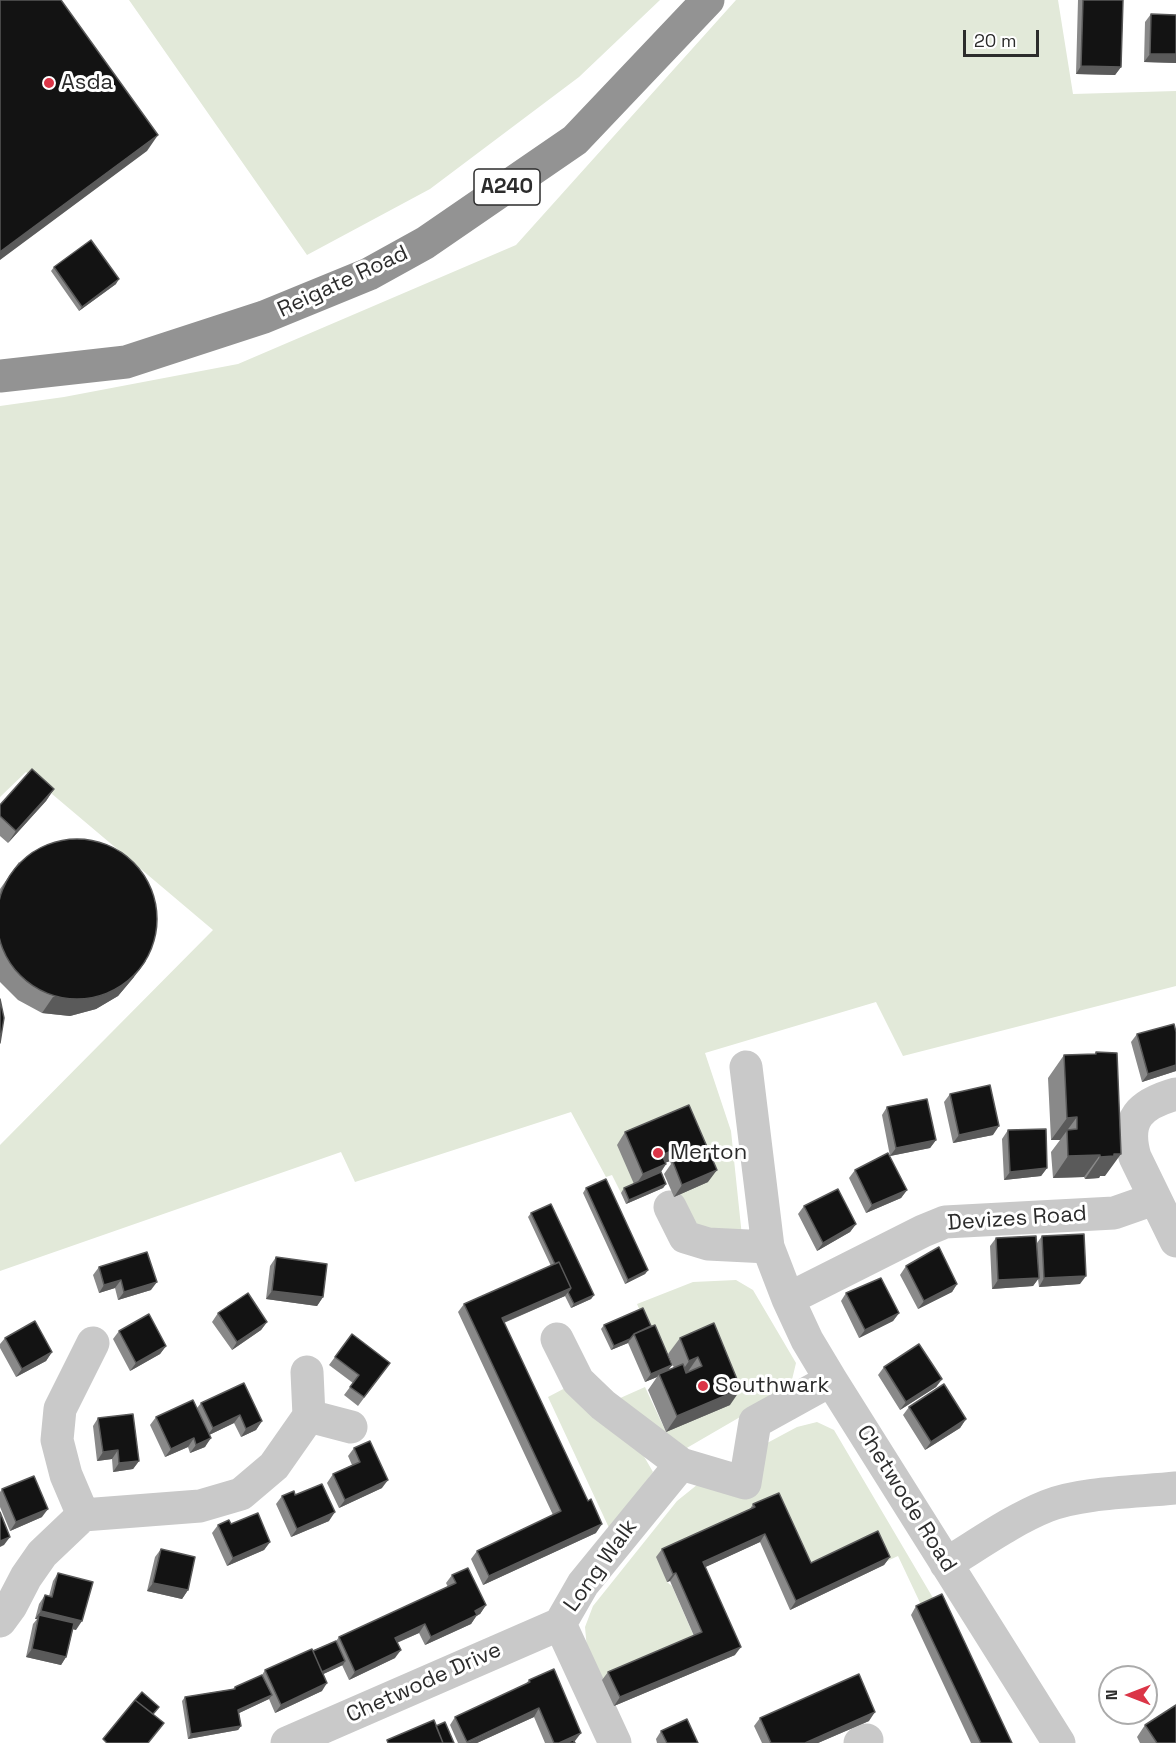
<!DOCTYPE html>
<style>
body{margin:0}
#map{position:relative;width:1176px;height:1743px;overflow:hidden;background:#fff;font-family:"Space Grotesk",sans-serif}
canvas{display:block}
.north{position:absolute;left:1098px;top:1665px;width:60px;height:60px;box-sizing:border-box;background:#fff;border:2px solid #ababab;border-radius:50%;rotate:270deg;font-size:16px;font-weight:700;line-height:24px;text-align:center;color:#2c2c2c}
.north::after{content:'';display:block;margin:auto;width:21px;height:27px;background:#db3547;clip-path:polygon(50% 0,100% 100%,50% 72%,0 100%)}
.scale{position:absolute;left:963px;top:30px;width:76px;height:27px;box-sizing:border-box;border:3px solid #2c2c2c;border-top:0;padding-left:8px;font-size:18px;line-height:21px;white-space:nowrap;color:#2c2c2c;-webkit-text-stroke:4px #fff;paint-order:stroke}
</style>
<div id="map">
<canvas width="1176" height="1743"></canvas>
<div class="north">N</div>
<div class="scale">20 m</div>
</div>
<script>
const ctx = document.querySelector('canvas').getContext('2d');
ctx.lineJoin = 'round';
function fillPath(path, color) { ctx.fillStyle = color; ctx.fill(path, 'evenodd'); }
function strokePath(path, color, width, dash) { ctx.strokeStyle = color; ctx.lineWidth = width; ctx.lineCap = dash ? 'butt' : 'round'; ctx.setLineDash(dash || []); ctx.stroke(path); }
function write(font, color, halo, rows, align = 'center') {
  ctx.font = font + ' "Space Grotesk",sans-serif'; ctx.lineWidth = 6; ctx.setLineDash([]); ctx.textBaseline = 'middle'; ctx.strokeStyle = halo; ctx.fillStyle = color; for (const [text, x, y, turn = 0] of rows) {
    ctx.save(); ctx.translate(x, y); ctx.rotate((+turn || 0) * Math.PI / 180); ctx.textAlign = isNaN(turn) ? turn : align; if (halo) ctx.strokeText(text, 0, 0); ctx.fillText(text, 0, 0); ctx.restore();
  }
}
fillPath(new Path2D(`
 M129,0h531l-81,77 -149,112 -123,66z
 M736,0h322l15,94 103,-3v895l-273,70 -27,-54 -171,51 26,78 12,115 -35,-2 -34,-47 7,-79 -46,68 -14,7 -9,-18 -6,2 -35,-65 -216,70 -14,-30 -341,119v-126l213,-215 -187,-158 -26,25v-391l64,-9 174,-33 278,-119z
 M736,1280l17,10 43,73 -6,25 -105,61 -67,-50 27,-12 21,45 37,-93 -44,18 -22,-53 56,-22z
 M569,1386l69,60 15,26 -43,58 -62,-133z
 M817,1422l17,8 102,173 -13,6 -25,-53 -15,7 -78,9 -32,-71 -106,81 5,4 24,55 -94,39 -15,-31 -2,-22 8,-21 84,-105 36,-29 84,-45z`), '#e2e9d9');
strokePath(new Path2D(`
 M746,1067l22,180 20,52 19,41 24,40 228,363
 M1176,1094c-36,10 -52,25 -41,63l41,84
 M670,1207l15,30 23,7 60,3
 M788,1299l135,-68 22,-9 169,-9 40,-14
 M557,1339l21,42 25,24 78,59
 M309,1416l42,11
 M83,1515l-17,-40 -9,-35 3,-31 33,-66
 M946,1564c33,-20 66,-44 101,-58 34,-14 92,-14 129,-18
 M0,1621l11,-15 15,-29 16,-23 41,-39 117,-9 41,-12 33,-28 35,-50 -2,-44
 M287,1743l273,-119
 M615,1743l-55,-119 23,-40 98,-120 64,19 10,-61 76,-42
 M860,1743l7,-3`), '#c9c9c9', 33);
strokePath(new Path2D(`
 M0,376l126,-14 138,-45 105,-43 56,-31 150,-103 133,-140`), '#939393', 33);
fillPath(new Path2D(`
 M1078,0h45l-2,67 -6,8 -39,-1z
 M1151,14l25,1v48l-32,-1 1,-40z
 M54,267l62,17 -37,27 -28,-40z
 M54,789l-8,12 -38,42 -8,-7v-31z
 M19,862l115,115 -16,19 -22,13 -26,7 -28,-3 -24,-13 -18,-18v-93z
 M1176,1032v39l-34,11 -11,-40 6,-8z
 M1096,1052l9,124h-5l-1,2 -14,1 -1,-2 -31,1 -2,-26 9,-12h-9l-3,-62 16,-23 31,-1z
 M950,1094l43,41 -40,8 -9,-41z
 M689,1105l19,77 -34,15 -10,-23 7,-10 -1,-3 -4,1v2l-5,8 5,12 -3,4 -37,16 -5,-11 3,-5 10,-4 -17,-39 8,-13z
 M887,1107l49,33 -6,8 -40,8 -8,-41z
 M1008,1130l39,38 -6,8 -37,4 -2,-41z
 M855,1170l52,20 -6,8 -35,15 -17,-35z
 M586,1188l62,82 -3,4 -20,10 -42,-91z
 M804,1206l52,18 -6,8 -33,19 -19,-37z
 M531,1213l63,82 -3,4 -20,9 -6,-12 -61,27 92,210 -113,52 -12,-26 6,-8 76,-36 -95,-203 6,-8 87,-38 -23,-49z
 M1042,1236l38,48 -41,3 -1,-8 -5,7 -41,3 -2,-43 6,-8 41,5z
 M276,1257l47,40 -6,9 -51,-7 4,-33z
 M906,1266l51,18 -5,8 -34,17 -18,-34z
 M99,1267l52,23 -33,10 -3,-12 -16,5 -6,-18z
 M846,1293l53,20 -6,8 -34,17 -18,-37z
 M218,1313l49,9 -6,8 -29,20 -20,-28z
 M714,1323l16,82 -64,27 -18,-42 9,-13 -12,5 -17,-39 -17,7 -10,-21 3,-4 47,1 21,39 -4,5 6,-2 -6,-14 12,-16z
 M119,1331l47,15 -6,8 -30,17 -17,-32z
 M352,1334l38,29 -32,43 -14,-11 9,-12 -24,-18z
 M5,1338l47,14 -6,9 -30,16 -16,-29v-4z
 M884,1367l58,12 -6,8 -36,23 -22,-35z
 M201,1403l61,18 -6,9 -15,7 -7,-14 -25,12 -4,12 -15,6 -2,-6 -23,10 -15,-32 6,-8 41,-9z
 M909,1407l57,12 -6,9 -35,22 -22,-35z
 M98,1418l41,43 -6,8 -20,3 -1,-13 -15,2 -4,-35z
 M354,1448l28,40 -43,20 -12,-25 6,-9 19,-9 -4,-9z
 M2,1489l40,28 -32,14 -10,-24v-15z
 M295,1495l34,26 -38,16 -15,-33 6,-8z
 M753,1504l58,59 79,-6 -6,8 -94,45 -30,-68 -55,25 30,88 -121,51 -12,-26 6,-8 86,-36 -24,-55 -3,1 -11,-25 6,-8 88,-40z
 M231,1524l39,18 -6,8 -37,16 -15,-33 6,-8z
 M161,1549l27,41 -6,9 -35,-8 8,-34z
 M58,1573l18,57 -3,-1 -7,28 -5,8 -35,-8 7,-33 4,-5h-2l4,-15 6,-9 4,1 4,-15z
 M452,1575l34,30 -6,9 -3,1 -6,9 -46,21 -6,-12 -22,10 -2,15 -46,22 -7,-15 -19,9 -1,17 -47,22 -6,-14 -30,14 2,13 -3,4 -50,9 -6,-38 3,-4 48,-8 2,-2 27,-12 3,-5 71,-29 3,-4 109,-50 -2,-4z
 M916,1606l96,137h-41l-60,-128z
 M529,1680l46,61 -1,1 1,1h-30l-11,-26 -57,26h-19l-8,-18 5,-8 70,-32z
 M760,1718l109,3 -51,22h-56l-8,-17z
 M1145,1725l31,18h-36l-3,-6z
 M661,1731l37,12h-41l-1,-4z`), '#898989');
fillPath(new Path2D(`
 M1150,54h26v9l-32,-1z
 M1081,66l40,1 -6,8 -39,-1z
 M158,135l-11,16 -147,109v-8z
 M119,279l-3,5 -37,27 3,-4z
 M54,789l-8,12 -38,42 8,-12z
 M146,961l-12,16 -16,19 -22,13 -26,7 -28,-3 11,-16z
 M1176,1065v6l-34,11 6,-8z
 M1077,1117l-17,23h-9l16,-22z
 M999,1126l-6,9 -40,8 6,-8z
 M936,1140l-6,8 -40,8 6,-8z
 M678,1148l-8,13 -17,7 9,-13z
 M1114,1154h7l-16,22h-5l-1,2 -14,1 15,-22z
 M1100,1155l-16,22 -31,1 15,-22z
 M666,1164l-8,12 -23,10 8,-12z
 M1047,1168l-6,8 -37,4 6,-8z
 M717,1170l-9,12 -34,15 8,-12z
 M666,1184l-3,4 -37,16 3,-4z
 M907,1190l-6,8 -35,15 6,-8z
 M856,1224l-6,8 -33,19 6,-8z
 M648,1270l-3,4 -20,10 3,-4z
 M1086,1276l-6,8 -41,3 5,-9z
 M1039,1278l-6,8 -41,3 6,-9z
 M121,1280l-6,8 -16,5 5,-8z
 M157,1282l-6,8 -33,10 6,-8z
 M957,1284l-5,8 -34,17 6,-8z
 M571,1288l-6,8 -69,30 6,-8z
 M272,1291l51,6 -6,9 -51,-7z
 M594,1295l-3,4 -20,9 3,-4z
 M899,1313l-6,8 -34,17 6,-8z
 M267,1322l-6,8 -29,20 5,-8z
 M630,1339l-2,4 -17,7 3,-4z
 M166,1346l-6,8 -30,17 6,-8z
 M52,1352l-6,9 -30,16 6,-8z
 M698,1357l-11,16 -9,4 11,-16z
 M672,1365l-6,8 -7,1 -2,3 -12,5 6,-8z
 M942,1379l-6,8 -36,23 6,-8z
 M741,1389l-11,16 -64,27 11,-16z
 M240,1415l-6,8 -27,13 6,-8z
 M966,1419l-6,9 -35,22 6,-8z
 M262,1421l-6,9 -15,7 5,-8z
 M194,1438l-6,9 -23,10 6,-8z
 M211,1438l-6,9 -15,6 6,-8z
 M118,1450l-6,9 -15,2 6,-9z
 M139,1461l-6,8 -20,3 6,-9z
 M388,1480l-6,8 -43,20 6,-8z
 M48,1509l-6,8 -32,14 6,-9z
 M335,1512l-6,9 -38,16 6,-8z
 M602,1524l-6,9 -113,52 6,-9z
 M765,1534l-5,8 -63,29 6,-9z
 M10,1537l-6,8 -4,2v-6z
 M270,1542l-6,8 -37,16 6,-8z
 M890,1557l-6,8 -94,45 6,-9z
 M676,1573l-6,8 -3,1 6,-8z
 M153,1583l35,7 -6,9 -35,-8z
 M486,1605l-6,9 -8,4 5,-3 -6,9 -46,21 6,-8 44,-26z
 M41,1611l41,10 -6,9 -38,-10 1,-5 -2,4h-2z
 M425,1624l-6,9 -30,13 6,-8z
 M741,1647l-6,8 -121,51 6,-9z
 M32,1649l34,8 -5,8 -35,-8z
 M401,1650l-6,8 -46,22 6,-8z
 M345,1661l-2,4 -28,13 3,-5z
 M327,1683l-5,8 -47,22 6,-8z
 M272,1695l-3,4 -34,16 3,-5z
 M539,1708l-5,9 -57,26h-10z
 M875,1712l-6,9 -51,22h-13z
 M241,1726l-3,4 -50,9 3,-5z
 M581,1733l-6,8 -3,2h-13z`), '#5a5a5a');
const building = new Path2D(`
 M0,0h61l97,135 -158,117z
 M1083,0h40l-2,67 -40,-1z
 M1151,14l25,1v39h-26z
 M91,240l28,39 -37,28 -28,-40z
 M32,769l22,20 -38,42 -16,-15v-11z
 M-3 919a80 80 0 1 1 160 0a80 80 0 1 1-160 0Z
 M0,999l4,19 -4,25z
 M1174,1024l2,8v33l-28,9 -11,-40z
 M1096,1052l21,1 4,101h-7v2l-14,1v-2l-32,1 -1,-26 10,-1v-12l-10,1 -3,-63 32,-1z
 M990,1085l9,41 -40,9 -9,-41z
 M927,1099l9,41 -40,8 -9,-41z
 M689,1105l28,65 -35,15 -9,-23 9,-4 -4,-10 -16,7 4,9 -23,10 -18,-42z
 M1046,1129l1,39 -37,4 -2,-42z
 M888,1153l19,37 -35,15 -17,-35z
 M661,1172l5,12 -37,16 -5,-12z
 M606,1179l42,91 -20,10 -42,-92z
 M838,1189l18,35 -33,19 -19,-37z
 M551,1204l43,91 -20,9 -6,-12 3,-4 -12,-26 -4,2 -24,-51z
 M1084,1234l2,42 -42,2 -2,-42z
 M1036,1236l3,42 -41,2 -2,-42z
 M939,1247l18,37 -33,17 -18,-35z
 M147,1252l10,30 -33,10 -3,-12 -17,5 -5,-18z
 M276,1257l51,7 -4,33 -51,-6z
 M559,1262l12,26 -69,30 86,183 3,-2 11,25 -113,52 -12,-25 84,-40 -97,-207z
 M881,1278l18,35 -34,17 -19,-37z
 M248,1293l19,29 -30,20 -19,-29z
 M643,1308l8,18 -17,8 -4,5 -16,7 -10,-21z
 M149,1314l17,32 -30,17 -17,-32z
 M35,1321l17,31 -30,17 -17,-31z
 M714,1323l27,66 -64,27 -18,-42 24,-10 3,9 16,-7 -4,-9 -9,4 -9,-23z
 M655,1325l17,40 -21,9 -17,-40z
 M352,1334l38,29 -26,34 -14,-10 9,-12 -24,-18z
 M919,1344l23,35 -36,23 -22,-35z
 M244,1383l18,38 -16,8 -6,-14 -27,13 -12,-25z
 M944,1384l22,35 -35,23 -22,-35z
 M193,1400l18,38 -15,7 -2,-7 -23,11 -15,-32z
 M133,1414l6,47 -20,2 -1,-13 -15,2 -5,-34z
 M370,1441l18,39 -43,20 -12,-26 27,-12 -6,-14z
 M34,1476l14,33 -32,13 -14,-33z
 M322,1484l13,28 -38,17 -15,-33 12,-5 1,4z
 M779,1493l32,70 67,-32 12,26 -94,44 -31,-67 -62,28 38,85 -121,50 -12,-25 94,-40 -26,-59 -3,1 -11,-25 93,-42 -2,-3z
 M0,1512l10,25 -10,4z
 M258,1513l12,29 -37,16 -15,-33 11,-5 2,4z
 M161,1549l34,8 -7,33 -35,-7z
 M468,1568l18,37 -11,6 2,4 -46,22 -6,-13 -30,14 6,12 -46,22 -16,-35 117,-54 -4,-8z
 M58,1573l35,9 -11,39 -41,-10 4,-16 7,2z
 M942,1594l70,149h-31l-65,-137z
 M39,1615l35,8 -8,34 -34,-8z
 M336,1641l9,20 -23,11 -9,-21z
 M312,1649l15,34 -46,22 -16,-35z
 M554,1669l27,64 -22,10h-5l-15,-35 -72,34 -12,-25 75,-35 -1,-2z
 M859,1674l16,38 -70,31h-34l-11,-25z
 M262,1675l10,20 -34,15 3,16 -50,8 -6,-37 50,-8v-2z
 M142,1692l17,15 -6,7 -18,-14z
 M135,1700l29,23 -16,20h-41l-4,-4z
 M1176,1705v38h-19l-12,-18z
 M687,1719l11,24h-31l-6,-12z
 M434,1720l9,23h-55l-1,-3z
 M445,1722l9,21h-11l-7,-17z
 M573,1740l2,3h-9z`);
fillPath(building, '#131313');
strokePath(building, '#5a5a5a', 1.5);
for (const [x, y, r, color] of [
 [49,83,6,"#db3547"],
 [658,1153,6,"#db3547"],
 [703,1386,6,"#db3547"]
]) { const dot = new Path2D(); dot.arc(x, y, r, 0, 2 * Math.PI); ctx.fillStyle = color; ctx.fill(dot); strokePath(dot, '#fff', 2); }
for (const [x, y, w] of [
 [507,187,66]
]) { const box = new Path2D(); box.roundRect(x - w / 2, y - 18, w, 36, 4.5); ctx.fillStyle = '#fff'; ctx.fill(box); strokePath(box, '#2c2c2c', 1.5); }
write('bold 21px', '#2c2c2c', null, [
 ["A240",507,187]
]);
write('22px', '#2c2c2c', '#fff', [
 ["Asda",61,83],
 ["Merton",670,1153],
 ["Southwark",715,1386]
], 'left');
write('22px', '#2c2c2c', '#fff', [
 ["Reigate Road",343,282,-25],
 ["Devizes Road",1017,1219,-4],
 ["Chetwode Road",906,1499,58],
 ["Long Walk",601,1566,-54],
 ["Chetwode Drive",424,1683,-24]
]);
</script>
